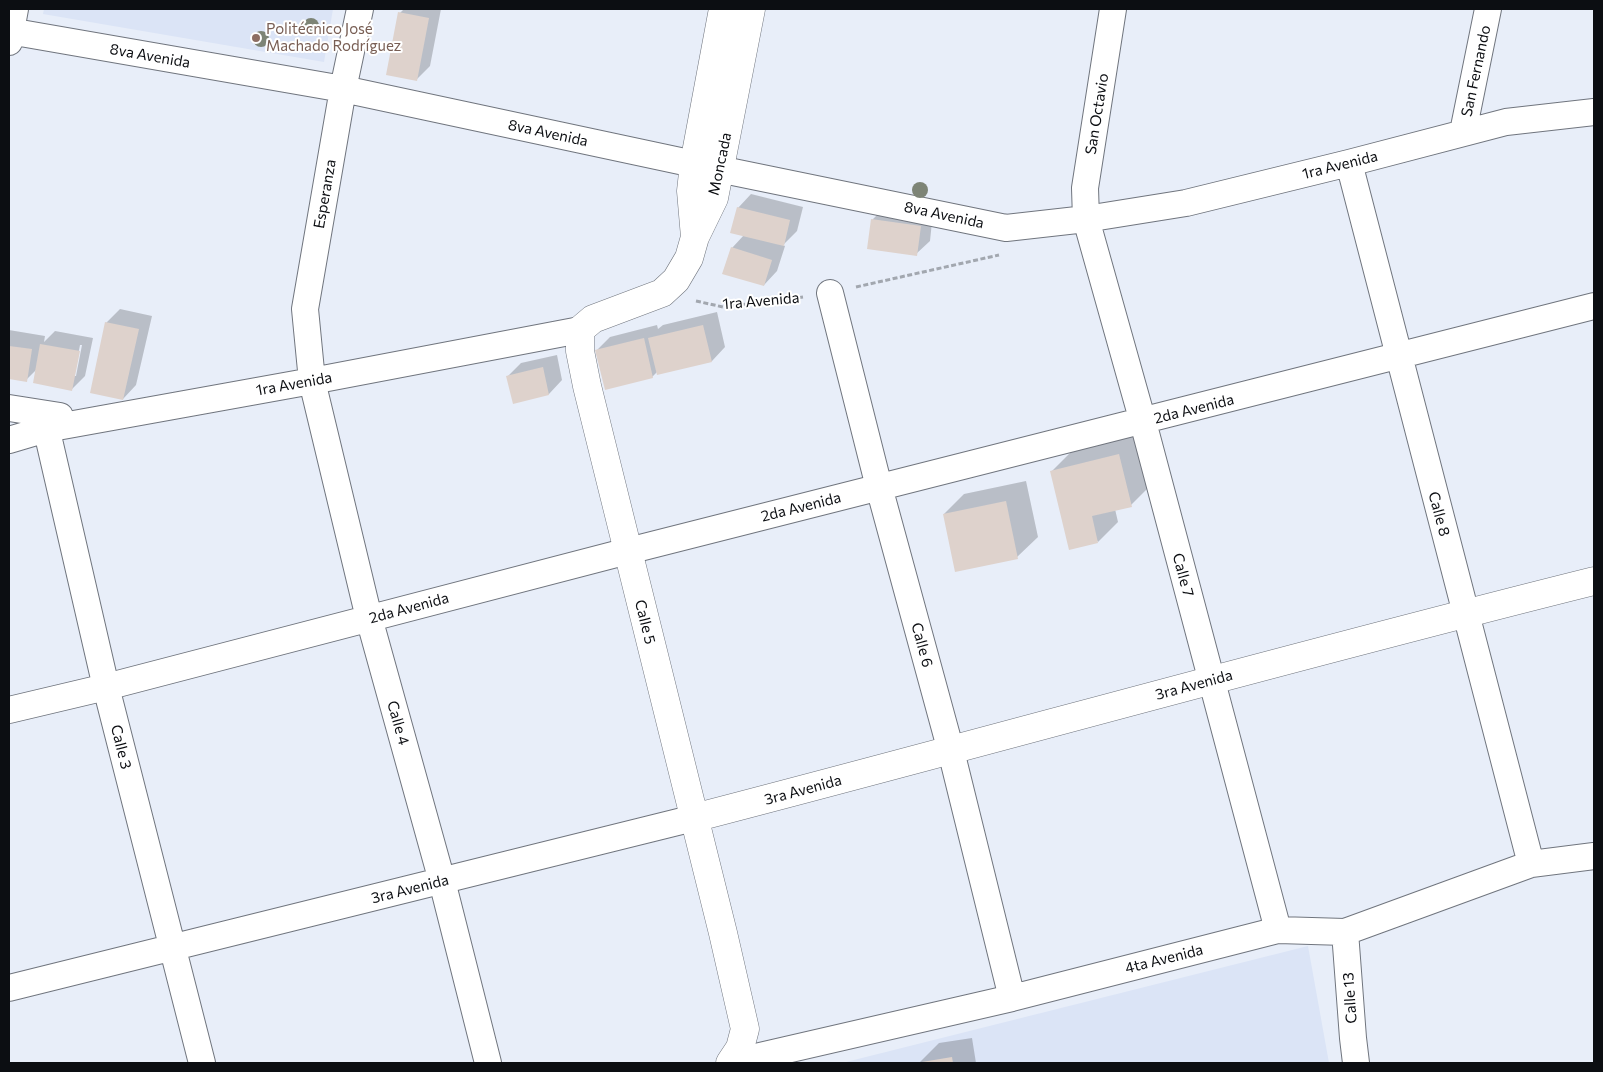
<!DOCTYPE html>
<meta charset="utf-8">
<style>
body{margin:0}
#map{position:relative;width:1603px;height:1072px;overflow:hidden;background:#e8eef9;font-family:Commissioner,sans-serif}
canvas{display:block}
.frame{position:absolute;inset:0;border:10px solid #0c0e12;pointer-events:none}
</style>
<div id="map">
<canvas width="1603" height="1072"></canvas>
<div class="frame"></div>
</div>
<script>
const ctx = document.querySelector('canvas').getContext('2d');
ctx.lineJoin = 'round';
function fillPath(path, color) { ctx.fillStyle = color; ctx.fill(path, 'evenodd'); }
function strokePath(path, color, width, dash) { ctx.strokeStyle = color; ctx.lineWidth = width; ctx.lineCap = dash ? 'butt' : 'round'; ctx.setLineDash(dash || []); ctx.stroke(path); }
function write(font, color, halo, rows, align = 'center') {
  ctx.font = font + ' Commissioner,sans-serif'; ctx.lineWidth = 4; ctx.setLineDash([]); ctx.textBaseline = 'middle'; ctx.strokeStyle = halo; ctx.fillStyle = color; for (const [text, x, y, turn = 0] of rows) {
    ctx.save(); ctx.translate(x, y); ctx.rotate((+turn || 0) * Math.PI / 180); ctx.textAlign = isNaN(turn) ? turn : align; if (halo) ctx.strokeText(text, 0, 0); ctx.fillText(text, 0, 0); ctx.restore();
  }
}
fillPath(new Path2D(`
 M44,9h289l-9,53 -281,-48z
 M1308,946l21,117h-487z`), '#dbe4f6');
fillPath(new Path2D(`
 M404,9h37l-11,57 -14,14 -16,-67z
 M751,194l52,13 -6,24 -14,14 2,1 -8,25 -13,14 -32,-37 12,-13 -6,-27z
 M886,206l47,6 -3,29 -14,13 -44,-34z
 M120,309l32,7 -16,69 -13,14 -17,-76z
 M717,312l8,35 -13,14 -55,11 -5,5 -56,-26 14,-14 47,-12 1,4 5,-4z
 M9,330l36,6 -1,6 11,-11 38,7 -8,38 -13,13 -36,-19 -10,10 -17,-2zM80,345h2l-6,31h-2z
 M557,355l5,25 -13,14 -35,8 -6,-26 13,-13z
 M1140,434l11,51 -20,20 -16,4 3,13 -20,20 -46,-71 20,-20z
 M1026,481l12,56 -21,20 -73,-43 20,-20z
 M972,1038l4,25h-57l20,-20z`), '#0003');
fillPath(new Path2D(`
 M398,12l31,6 -12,63 -31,-6z
 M737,207l53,13 -6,26 -54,-13z
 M871,219l50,7 -4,30 -50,-7z
 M731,247l41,13 -8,26 -42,-12z
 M105,322l34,7 -16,71 -33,-7z
 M703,325l9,37 -55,13 -9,-37z
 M644,338l9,40 -48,12 -10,-40z
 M40,344l40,7 -8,40 -39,-8z
 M9,346l23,3 -5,33 -18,-3z
 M543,367l6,28 -36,9 -7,-28z
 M1119,454l13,53 -40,9 6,27 -29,7 -19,-79z
 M1006,501l12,58 -63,13 -12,-58z
 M952,1057l1,6h-30l-1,-1z`), '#ded2cc');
const minor = new Path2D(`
 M360,9l-17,80 -38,220 7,72 57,237 73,263 46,182
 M1113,9l-28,179 1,31 57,203 135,508
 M9,31l334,58 351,75 312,64 80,-9 100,-16 163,-40 157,-41 88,-10
 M9,42l6,-33
 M1463,132l25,-123
 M1349,163l182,701
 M830,293l49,194 72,264 61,247
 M9,408l51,8
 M43,414l63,273 96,376
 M9,440l37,-11 266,-48 268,-51
 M9,710l97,-23 522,-136 966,-245
 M1345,932l8,106 3,25
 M9,988l685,-170
 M730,1063l282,-65 266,-68 67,2 186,-68 63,-8`);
const tertiary = new Path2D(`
 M695,237l-4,-46 3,-27 29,-155
 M694,818c300,-78 599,-162 900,-237
 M730,1063l10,-15 5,-19 -22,-96 -136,-547 -7,-35v-21l13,-11 69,-26 14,-13 13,-22 6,-21 19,-39 37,-189`);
strokePath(minor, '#70757e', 28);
strokePath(tertiary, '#70757e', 29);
strokePath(new Path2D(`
 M856,287l143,-32
 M696,301l27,6 80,-10`), '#a2a7af', 3, [5, 2.5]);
strokePath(minor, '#fff', 26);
strokePath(tertiary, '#fff', 28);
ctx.fillStyle = '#7d8476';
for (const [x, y] of [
 [311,26],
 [261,39],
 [920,190]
]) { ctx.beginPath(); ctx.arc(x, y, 8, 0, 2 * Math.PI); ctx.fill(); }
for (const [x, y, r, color] of [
 [256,38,5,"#8d6e63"]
]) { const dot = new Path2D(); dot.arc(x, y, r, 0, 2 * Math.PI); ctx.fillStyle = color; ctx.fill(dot); strokePath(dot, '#fff', 2); }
write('15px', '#785e54', '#fff', [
 ["Politécnico José",266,29],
 ["Machado Rodríguez",266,46]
], 'left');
write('15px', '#0c0e12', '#fff', [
 ["8va Avenida",150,56,10],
 ["San Fernando",1476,71,-78],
 ["San Octavio",1097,114,-81],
 ["8va Avenida",548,133,12],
 ["Moncada",720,164,-78],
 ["1ra Avenida",1340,165,-14],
 ["Esperanza",325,194,-80],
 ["8va Avenida",944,215,12],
 ["1ra Avenida",761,301,-5],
 ["1ra Avenida",294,384,-10],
 ["2da Avenida",1194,409,-14],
 ["2da Avenida",801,507,-14],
 ["Calle 8",1439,514,75],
 ["Calle 7",1183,575,75],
 ["2da Avenida",409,608,-15],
 ["Calle 5",645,622,76],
 ["Calle 6",922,645,75],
 ["3ra Avenida",1194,685,-15],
 ["Calle 4",398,723,74],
 ["Calle 3",121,747,76],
 ["3ra Avenida",803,790,-15],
 ["3ra Avenida",410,889,-14],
 ["4ta Avenida",1164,959,-14],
 ["Calle 13",1350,998,-94]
]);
</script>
